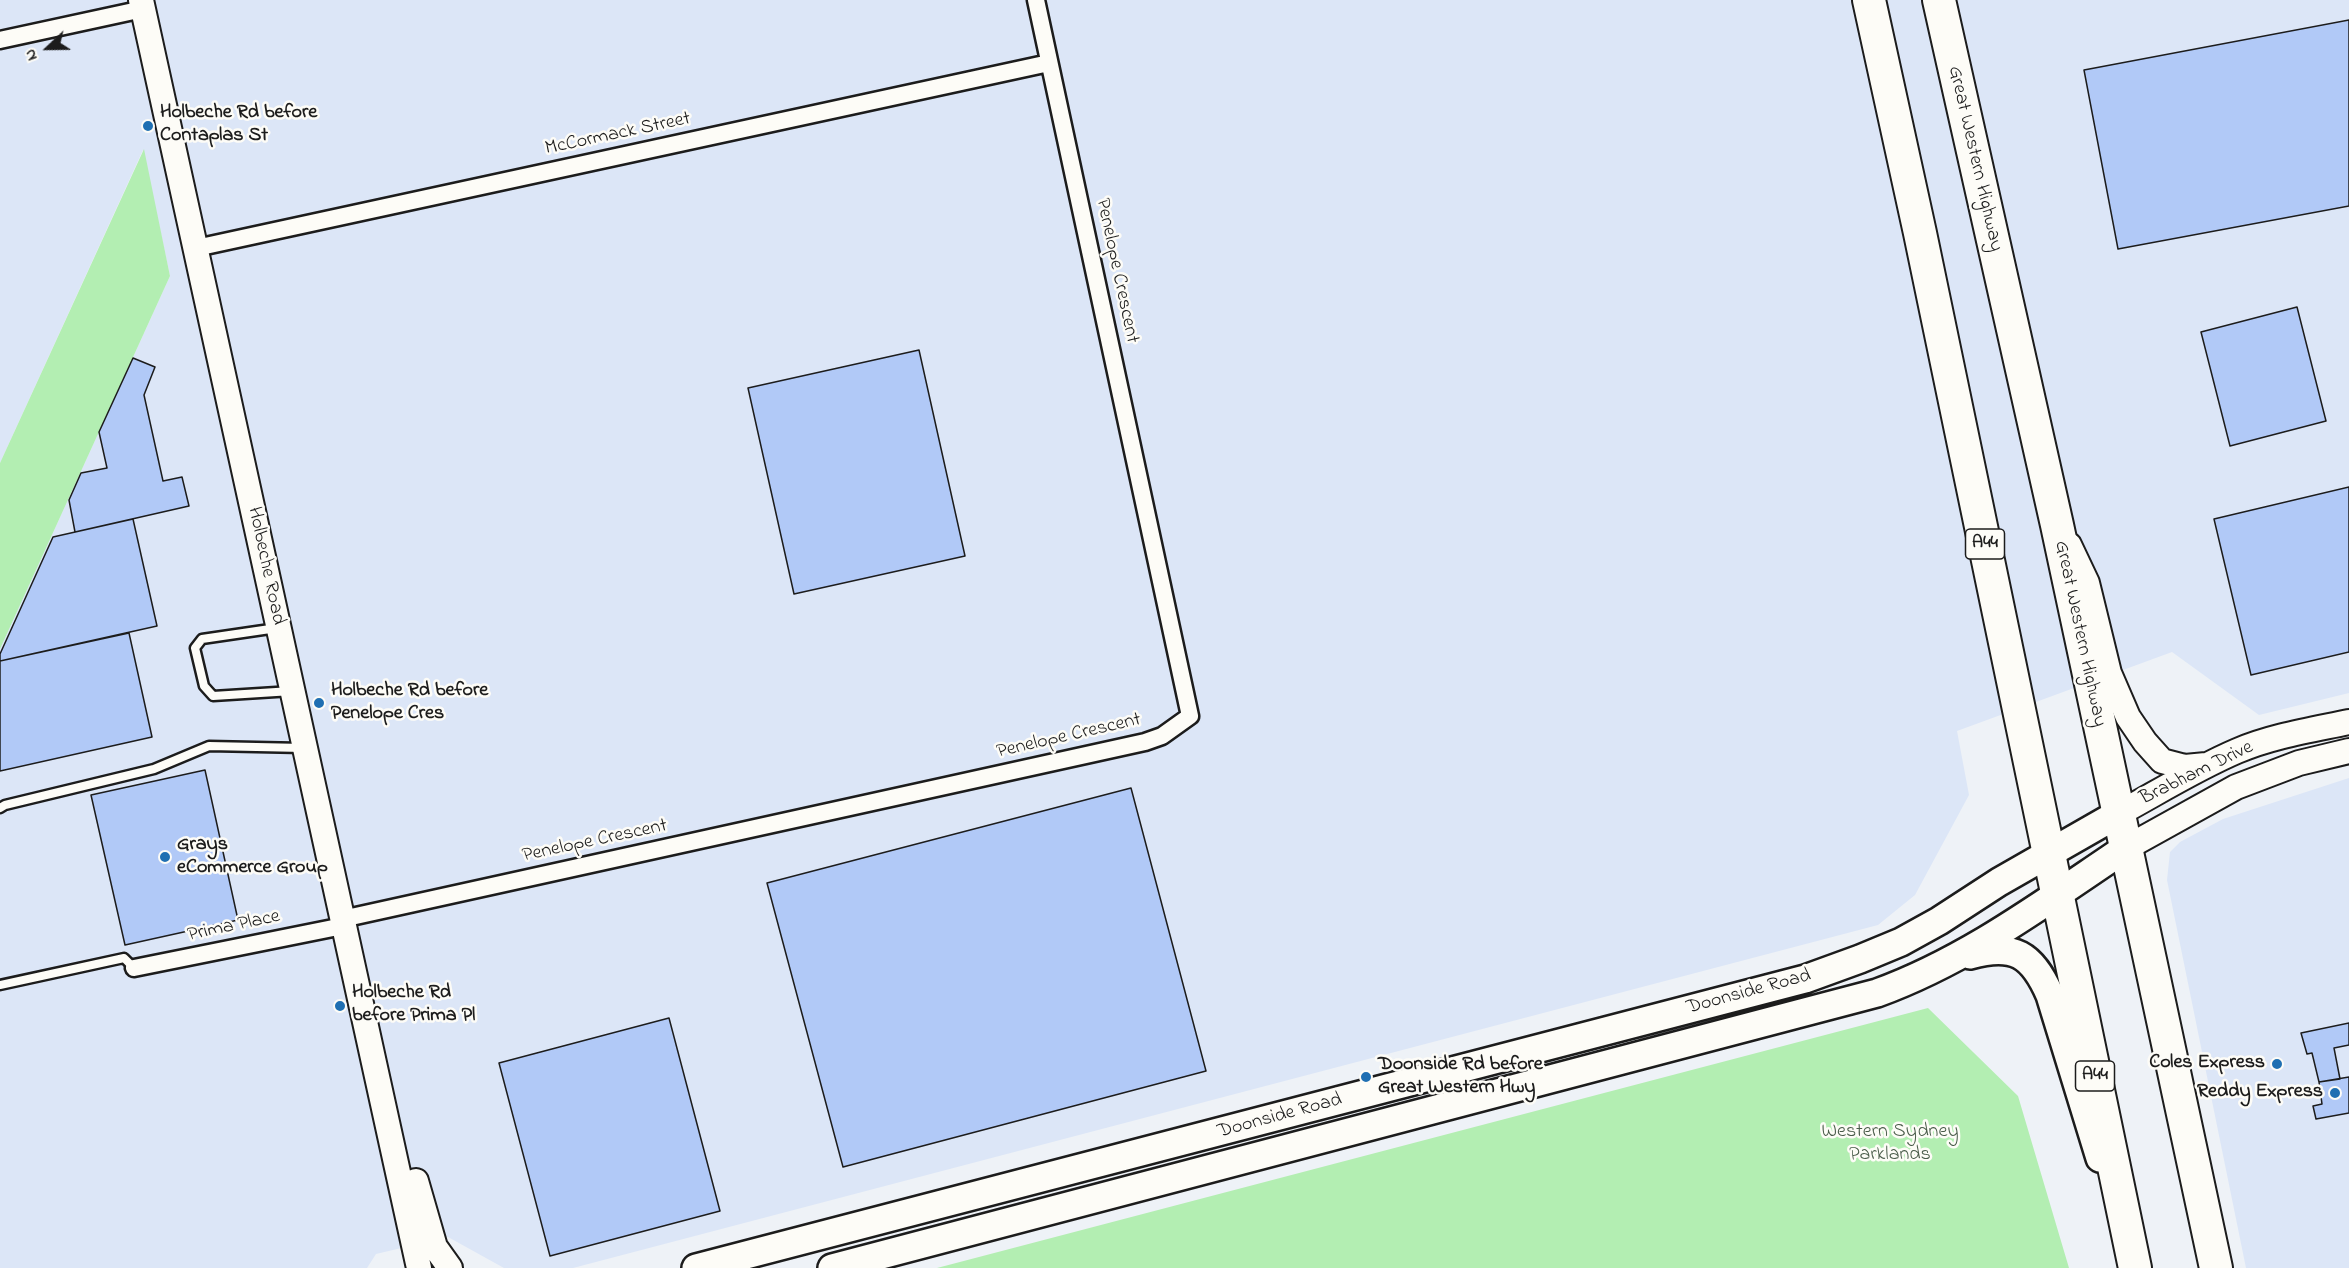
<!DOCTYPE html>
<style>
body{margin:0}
#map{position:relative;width:2349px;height:1268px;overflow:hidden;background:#eef2f7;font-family:"Indie Flower",sans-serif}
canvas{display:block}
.north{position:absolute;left:18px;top:18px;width:60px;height:60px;-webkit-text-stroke:4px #fdfcf7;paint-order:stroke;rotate:248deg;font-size:16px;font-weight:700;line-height:24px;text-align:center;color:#1c1c1c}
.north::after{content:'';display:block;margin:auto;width:21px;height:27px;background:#1c1c1c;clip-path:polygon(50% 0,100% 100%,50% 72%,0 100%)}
</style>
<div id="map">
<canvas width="2349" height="1268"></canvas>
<div class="north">N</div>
</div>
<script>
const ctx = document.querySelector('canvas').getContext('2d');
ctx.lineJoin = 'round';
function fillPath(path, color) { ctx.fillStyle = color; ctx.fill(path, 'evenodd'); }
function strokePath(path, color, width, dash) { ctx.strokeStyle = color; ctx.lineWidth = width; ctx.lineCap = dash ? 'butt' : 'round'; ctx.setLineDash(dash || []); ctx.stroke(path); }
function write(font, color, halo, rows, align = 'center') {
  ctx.font = font + ' "Indie Flower",sans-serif'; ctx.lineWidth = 5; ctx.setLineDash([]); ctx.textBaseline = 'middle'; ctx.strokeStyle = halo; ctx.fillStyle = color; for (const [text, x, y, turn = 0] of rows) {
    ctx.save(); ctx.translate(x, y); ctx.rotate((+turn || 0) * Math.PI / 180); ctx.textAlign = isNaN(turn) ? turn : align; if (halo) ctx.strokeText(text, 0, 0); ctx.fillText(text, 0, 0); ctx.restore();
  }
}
fillPath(new Path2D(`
 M0,0h2349v693l-90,22 -87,-63 -215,79 12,64 -54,100 -37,30 -1305,343h-69l-56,-31 -72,17 -9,14h-367v-619l170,-373 -27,-126 -143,313z
 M2349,778v490h-103l-79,-388 3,-28 10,-10 43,-23z`), '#dce6f7');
fillPath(new Path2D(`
 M144,149l26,127 -170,373v-186z
 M1928,1008l90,88 51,172h-1132z`), '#b3eeb2');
const building = new Path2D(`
 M2349,20v186l-231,43 -34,-179z
 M2297,307l29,114 -96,25 -29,-114z
 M919,350l46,206 -171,38 -46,-206z
 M133,358l22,9 -11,28 19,86 19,-4 7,29 -114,26 -6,-32 12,-27 26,-5 -8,-36z
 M2349,487v165l-98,23 -37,-156z
 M133,519l24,107 -157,35v-7l53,-117z
 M129,633l23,104 -152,34v-110z
 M205,770l33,150 -113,25 -34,-150z
 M1131,788l75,283 -363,96 -76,-284z
 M669,1018l51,193 -170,45 -51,-193z
 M2349,1023v22l-15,3 6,31 -21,3 -7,-29 -5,1 -6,-21z
 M2349,1077v36l-33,6 -3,-13 9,-2 -3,-22z`);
fillPath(building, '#b1c9f7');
strokePath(building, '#1c1c1c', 1.5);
const lane = new Path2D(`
 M277,628l-75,11 -7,9 9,38 9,10 79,-5
 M0,808l5,-3 149,-36 55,-23 95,2
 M0,985l124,-27 10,10`);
const street = new Path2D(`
 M0,40l143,-31
 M196,248l853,-185
 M342,919l803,-177 17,-6 28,-20 -154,-716
 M134,968l209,-42`);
const secondary = new Path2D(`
 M141,0l278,1268
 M2069,545l18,38 22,90 19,44 17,25 17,19 23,6 21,-2
 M2118,814c39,-21 77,-45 119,-63 35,-15 74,-21 112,-29
 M2126,848l110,-61 63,-24 50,-12
 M416,1181l19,66 15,21`);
const primary = new Path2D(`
 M1970,955c44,-12 62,-1 80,40l50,163
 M696,1268l1109,-289 55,-20 41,-17 38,-21 60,-39 119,-68
 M832,1268l1045,-275c91,-33 168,-91 249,-145`);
const highway = new Path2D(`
 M1869,0l51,233 215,1035
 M1939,0l118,525 159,743`);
strokePath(lane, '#1c1c1c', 13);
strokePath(street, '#1c1c1c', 21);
strokePath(secondary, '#1c1c1c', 28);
strokePath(primary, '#1c1c1c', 32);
strokePath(highway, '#1c1c1c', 36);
strokePath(lane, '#fdfcf7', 8);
strokePath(street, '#fdfcf7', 16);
strokePath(secondary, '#fdfcf7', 24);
strokePath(primary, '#fdfcf7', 27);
strokePath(highway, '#fdfcf7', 32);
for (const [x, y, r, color] of [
 [148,126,6,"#1f6fb2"],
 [319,703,6,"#1f6fb2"],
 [165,857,6,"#1f6fb2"],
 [340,1006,6,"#1f6fb2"],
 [2277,1064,6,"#1f6fb2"],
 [1366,1077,6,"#1f6fb2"],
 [2335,1093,6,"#1f6fb2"]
]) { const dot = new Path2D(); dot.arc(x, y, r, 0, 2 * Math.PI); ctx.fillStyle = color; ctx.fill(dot); strokePath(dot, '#fdfcf7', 2); }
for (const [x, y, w] of [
 [1985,544,39],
 [2095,1076,39]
]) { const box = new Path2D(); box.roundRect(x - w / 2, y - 15, w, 30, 4.5); ctx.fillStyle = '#fdfcf7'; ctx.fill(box); strokePath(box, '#1c1c1c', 1.5); }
write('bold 18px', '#1c1c1c', null, [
 ["A44",1985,544],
 ["A44",2095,1076]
]);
write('bold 20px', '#1c1c1c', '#fdfcf7', [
 ["Holbeche Rd before",160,114],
 ["Contaplas St",160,137],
 ["Holbeche Rd before",331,692],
 ["Penelope Cres",331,715],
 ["Grays",177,846],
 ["eCommerce Group",177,869],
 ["Holbeche Rd",352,994],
 ["before Prima Pl",352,1017],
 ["Coles Express",2265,1064,"right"],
 ["Doonside Rd before",1378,1066],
 ["Great Western Hwy",1378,1089],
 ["Reddy Express",2323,1093,"right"]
], 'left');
write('20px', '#1c1c1c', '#fdfcf7', [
 ["McCormack Street",618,135,-12],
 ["Great Western Highway",1974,159,77],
 ["Penelope Crescent",1116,271,78],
 ["Holbeche Road",265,566,78],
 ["Great Western Highway",2079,634,78],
 ["Penelope Crescent",1069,737,-13],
 ["Brabham Drive",2197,774,-26],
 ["Penelope Crescent",595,842,-12],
 ["Prima Place",234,927,-12],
 ["Doonside Road",1749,993,-15],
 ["Doonside Road",1280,1117,-15]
]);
write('20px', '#495b49', '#fdfcf7', [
 ["Western Sydney",1890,1133],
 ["Parklands",1890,1156]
]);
</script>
